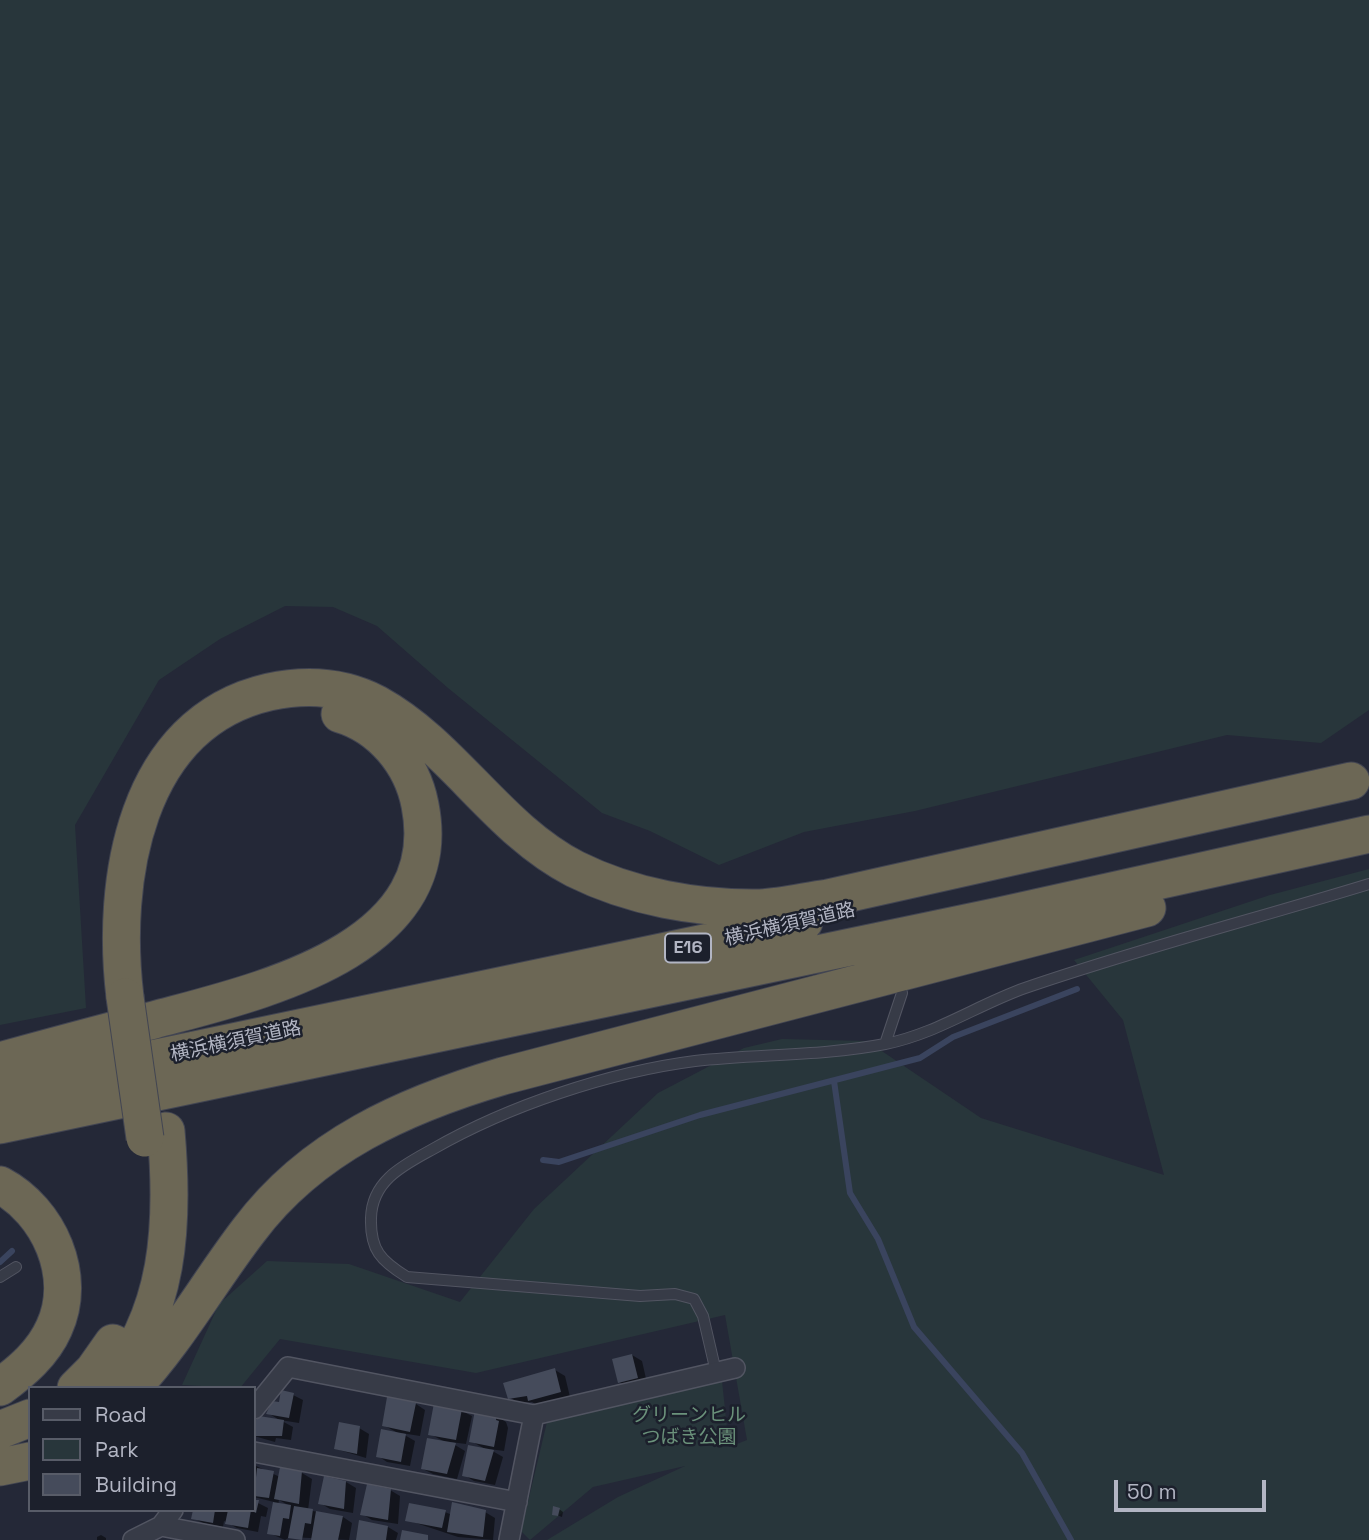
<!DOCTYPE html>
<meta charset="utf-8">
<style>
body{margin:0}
#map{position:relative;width:1369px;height:1540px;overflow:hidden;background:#242837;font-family:"Space Grotesk",sans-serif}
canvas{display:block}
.legend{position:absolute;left:28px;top:1386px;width:228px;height:126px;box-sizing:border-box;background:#1c202c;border:2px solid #585c68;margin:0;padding:9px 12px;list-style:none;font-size:21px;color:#b2b5c3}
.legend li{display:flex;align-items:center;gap:14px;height:35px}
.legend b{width:35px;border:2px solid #585c68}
.scale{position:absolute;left:1114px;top:1480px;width:152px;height:32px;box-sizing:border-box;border:4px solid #b2b5c3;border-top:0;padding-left:9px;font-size:21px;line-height:24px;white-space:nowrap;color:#b2b5c3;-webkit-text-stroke:5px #1c202c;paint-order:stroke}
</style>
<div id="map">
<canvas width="1369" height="1540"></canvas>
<ul class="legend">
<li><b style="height:9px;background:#373b47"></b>Road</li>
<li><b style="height:19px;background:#28363b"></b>Park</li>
<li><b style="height:19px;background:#454b5b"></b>Building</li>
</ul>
<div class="scale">50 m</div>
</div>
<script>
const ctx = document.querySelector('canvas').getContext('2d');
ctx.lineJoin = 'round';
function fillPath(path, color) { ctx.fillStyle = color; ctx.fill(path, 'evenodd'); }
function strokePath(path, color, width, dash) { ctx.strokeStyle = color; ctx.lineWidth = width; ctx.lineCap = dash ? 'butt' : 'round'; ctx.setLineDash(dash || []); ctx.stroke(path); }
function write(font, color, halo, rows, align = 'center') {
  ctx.font = font + ' "Space Grotesk","Noto Sans JP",sans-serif'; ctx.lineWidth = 5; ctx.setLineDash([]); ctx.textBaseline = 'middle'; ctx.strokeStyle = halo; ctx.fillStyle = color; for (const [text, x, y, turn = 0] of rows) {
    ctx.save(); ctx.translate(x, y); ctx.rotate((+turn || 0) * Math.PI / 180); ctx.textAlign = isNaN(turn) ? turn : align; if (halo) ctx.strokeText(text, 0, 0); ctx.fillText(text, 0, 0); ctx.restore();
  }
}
fillPath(new Path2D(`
 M0,0h1369v710l-48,33 -94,-8 -312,76 -111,21 -85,33 -69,-34 -48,-18 -154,-125 -71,-62 -44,-19 -48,-1 -65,33 -61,41 -84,145 11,183 -86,17z
 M1369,869v671h-822l71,-43 67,-31 -92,21 -63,53 -9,-9 26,-109 175,-41 7,66 18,-7 -22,-125 -249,58 -196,-34 -40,49 -58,-3 37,-81 48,-43 82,3 111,38 74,-93 124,-116 86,-45 38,-9 85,2 114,77 183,57 -41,-155 -49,-60 196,-65z`), '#28363b');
fillPath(new Path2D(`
 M632,1355l10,6 5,22 -18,4 -10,-5z
 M555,1370l10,6 5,21 -31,9 -7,-4 -13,1 -10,-6z
 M293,1395l10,5 -4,23 -19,-3 13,7 -2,13 -15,-2 -1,4 -21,-6v-12l27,-3 -13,-8 1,-5h4z
 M416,1404l9,6 -5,26 -19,-3 14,8 -5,25 -23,-4 -9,-6 20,-23 -15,-8z
 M462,1411l10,5 -6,28 -16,-2 15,9 -8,28 -24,-5 -10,-5 22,-27 -15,-8z
 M497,1416l9,6 2,6 -4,23 -15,-2 14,8 -8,28 -21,-4 -10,-6 21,-26 -14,-8z
 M359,1428l10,6 -3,24 -30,-9z
 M254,1465l26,12 2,-8 20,4 10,6 -4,31 35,7 9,6 -3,17 -59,-3 -5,3 -16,-7 5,-31 -20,-5zM279,1500l11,6 -12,-1z
 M346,1482l10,6 -3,25 -23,-4 -10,-6z
 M390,1490l10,6 -2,28 -26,-4 -10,-6z
 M254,1501l14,7 -2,9 -5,-1 -3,16 -21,-4 -13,-7 -1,6 -20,-4 -10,-5 1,-8h60z
 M559,1509l4,3 -1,5 -8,-3z
 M445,1512l7,3 33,-3 10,6 -2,22 -35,-3 -51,-17z
 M388,1527l10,6 -2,7h-38z
 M101,1535l5,3v2h-9v-3z`), '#0007');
strokePath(new Path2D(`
 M834,1081l16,112 28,46 36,88 108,126 49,87
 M543,1160l16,2 141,-47 220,-57 33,-21 124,-48
 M0,1262l12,-11`), '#3a445e', 6);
fillPath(new Path2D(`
 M632,1354l6,24 -20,5 -6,-24z
 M555,1368l6,24 -33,9 -1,-5 -19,3 -5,-16z
 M281,1390l13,3 -5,25 -23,-4 6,-13 7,1z
 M397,1396l19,7 -6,29 -28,-6 5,-29z
 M434,1403l28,6 -6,31 -28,-5z
 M475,1410l22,4 -1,6 3,1 -5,26 -25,-5z
 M259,1416l25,4 -2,16h-28v-13z
 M339,1422l21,4 -3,28 -23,-5z
 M381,1429l25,5 -5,28 -25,-5z
 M427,1438l29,5 -9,31 -26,-5z
 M468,1445l26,5 -9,31 -23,-5z
 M280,1467l22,4 -3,33 -25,-5z
 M257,1468l17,3 -5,27 -15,-2z
 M324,1476l22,5 -2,28 -26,-5z
 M367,1484l24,5 -3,31 -28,-5z
 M254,1500h5l-3,13 -2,-1z
 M273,1502l18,3 -2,14 -6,-1 -3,18 -13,-2z
 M452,1502l34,8 -3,27 -36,-5z
 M409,1503l37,7 -4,18 -37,-7z
 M294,1506l19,3 -2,15 -6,-1 -3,17 -14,-2z
 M553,1506l7,2 -2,8 -6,-1z
 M193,1510h22l-2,13 -22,-4z
 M228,1510h23l-3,18 -23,-4z
 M316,1511l27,5 -5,24h-27z
 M359,1520l29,6 -2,14h-30z
 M402,1530l26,5v5h-28z`), '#454b5b');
const lane = new Path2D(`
 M885,1044l17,-51
 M0,1277l16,-10
 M716,1372l-13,-56 -9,-17 -19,-5 -35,2 -233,-19c-26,-16 -37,-27 -36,-59 1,-38 33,-53 62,-69 75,-43 176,-77 262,-88 63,-7 128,-5 190,-17 51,-10 92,-39 140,-56 113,-39 230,-69 344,-104`);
const street = new Path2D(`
 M254,1409l34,-42 246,48 201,-47
 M254,1452l263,50
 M161,1526l74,14
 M133,1540l28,-14 12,-16
 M509,1540l25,-125`);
const highway = new Path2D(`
 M125,997c-14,-115 9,-274 144,-305 37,-8 74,-6 108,12 76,42 120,125 198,165 56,28 123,40 185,39 23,-1 46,-7 68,-10l523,-117
 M0,1061c51,-14 102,-28 154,-41 103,-28 295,-69 266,-215 -8,-42 -39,-79 -80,-91
 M0,1091l804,-169
 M0,1125l999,-209 370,-82
 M0,1185c49,26 78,91 54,143 -11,25 -32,43 -54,59
 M76,1388l18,-18 19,-27
 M106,1388c65,-72 68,-166 60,-257
 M132,1388c45,-48 77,-106 117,-158 63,-84 156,-125 254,-154l644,-168
 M0,1430l30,-12
 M0,1467l30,-6`);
strokePath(lane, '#525562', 12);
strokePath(street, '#525562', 22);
strokePath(highway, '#424552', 39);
strokePath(lane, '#373b47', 10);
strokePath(street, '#373b47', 19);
strokePath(highway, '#6c6755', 37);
const highwayBridge = new Path2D(`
 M125,997l20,141`);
strokePath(highwayBridge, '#424552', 39, []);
strokePath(highwayBridge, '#6c6755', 37);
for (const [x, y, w] of [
 [688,948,46]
]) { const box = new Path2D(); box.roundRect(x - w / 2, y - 14.5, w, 29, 5); ctx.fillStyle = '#1c202c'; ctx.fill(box); strokePath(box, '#b2b5c3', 2); }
write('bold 18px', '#b2b5c3', null, [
 ["E16",688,948]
]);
write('19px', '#b2b5c3', '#1c202c', [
 ["横浜横須賀道路",790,925,-13],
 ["横浜横須賀道路",236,1042,-12]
]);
write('19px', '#6b927b', '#1c202c', [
 ["グリーンヒル",689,1416],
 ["つばき公園",689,1438]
]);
</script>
